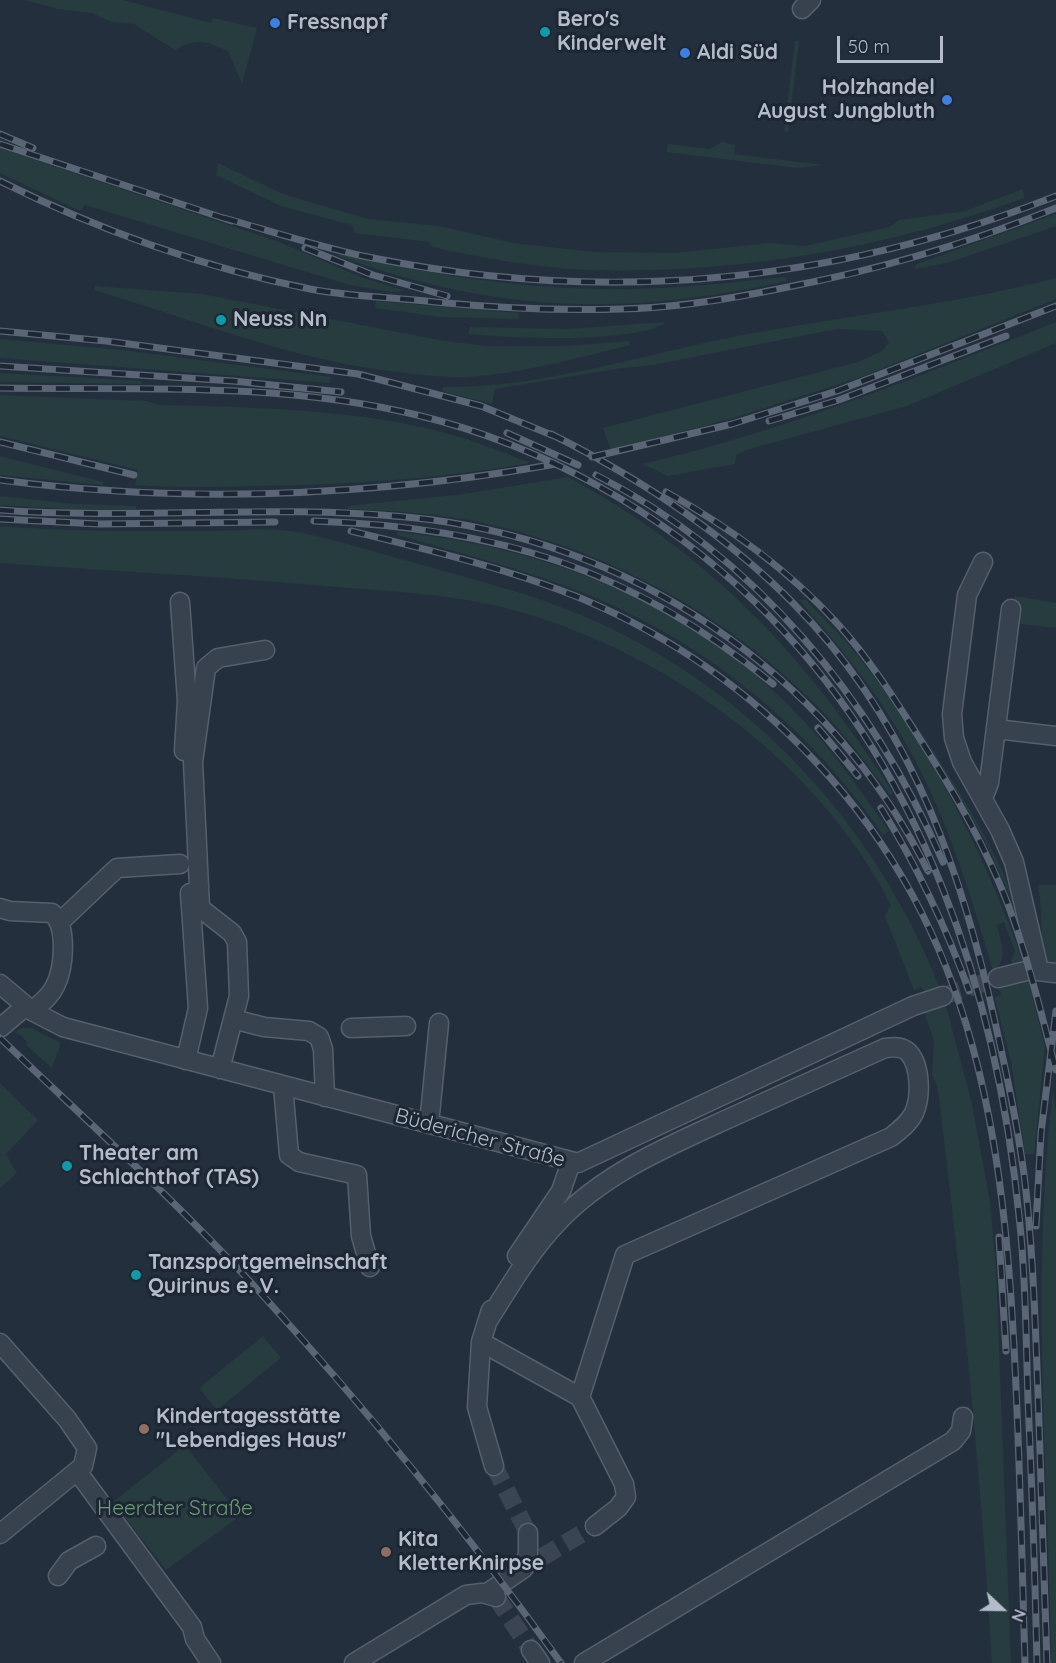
<!DOCTYPE html>
<meta charset="utf-8">
<style>
body{margin:0}
#map{position:relative;width:1056px;height:1663px;overflow:hidden;background:#242f3e;font-family:Quicksand,sans-serif}
canvas{display:block}
.north{position:absolute;left:972px;top:1579px;width:60px;height:60px;-webkit-text-stroke:4px #1d2633;paint-order:stroke;rotate:112deg;font-size:16px;font-weight:700;line-height:24px;text-align:center;color:#b4bcc9}
.north::after{content:'';display:block;margin:auto;width:21px;height:27px;background:#b4bcc9;clip-path:polygon(50% 0,100% 100%,50% 72%,0 100%)}
.scale{position:absolute;left:837px;top:36px;width:106px;height:27px;box-sizing:border-box;border:3px solid #b4bcc9;border-top:0;padding-left:8px;font-size:18px;line-height:21px;white-space:nowrap;color:#b4bcc9;-webkit-text-stroke:4px #1d2633;paint-order:stroke}
</style>
<div id="map">
<canvas width="1056" height="1663"></canvas>
<div class="north">N</div>
<div class="scale">50 m</div>
</div>
<script>
const ctx = document.querySelector('canvas').getContext('2d');
ctx.lineJoin = 'round';
function fillPath(path, color) { ctx.fillStyle = color; ctx.fill(path, 'evenodd'); }
function strokePath(path, color, width, dash) { ctx.strokeStyle = color; ctx.lineWidth = width; ctx.lineCap = dash ? 'butt' : 'round'; ctx.setLineDash(dash || []); ctx.stroke(path); }
function write(font, color, halo, rows, align = 'center') {
  ctx.font = font + ' Quicksand,sans-serif'; ctx.lineWidth = 6; ctx.setLineDash([]); ctx.textBaseline = 'middle'; ctx.strokeStyle = halo; ctx.fillStyle = color; for (const [text, x, y, turn = 0] of rows) {
    ctx.save(); ctx.translate(x, y); ctx.rotate((+turn || 0) * Math.PI / 180); ctx.textAlign = isNaN(turn) ? turn : align; if (halo) ctx.strokeText(text, 0, 0); ctx.fillText(text, 0, 0); ctx.restore();
  }
}
fillPath(new Path2D(`
 M25,0h98l88,23 2,-5 44,10 -15,56 -14,-33c-24,-10 -29,-14 -53,-1l-41,-26 -23,-2 -19,-9 -34,-4z
 M795,41h4l-11,91 -4,-1z
 M722,142l13,3 -1,9 89,11 -26,3 -131,-16 2,-8 42,5z
 M0,148l279,94 84,36 43,13 -14,1 -42,-7 -265,-80 -5,6 -80,-38z
 M218,163l65,31 85,25 71,7 74,17 81,9 81,1 95,-10 35,3 84,-19 10,-7 66,-9 58,-22 1,9c-139,51 -287,76 -434,72 -53,-2 -107,-12 -158,-23l-3,-5 -74,-9 -3,-8 -71,-19 -65,-31z
 M1056,214v12l-109,37 -33,6 3,-5z
 M340,253c109,27 224,42 338,34 36,-2 72,-7 108,-10l1,4c-162,36 -292,32 -449,-25z
 M1056,278v21l-195,78 -131,42 -119,31 -8,-22 255,-66 24,-11 7,-9 -7,-11 -45,-2 -190,37 -25,2 -127,21 -3,15 -50,-13 1,-4c100,1 197,-32 295,-51 106,-20 213,-31 318,-58z
 M95,286l107,8 237,46 47,6h80l63,-5 1,4c-52,13 -107,28 -161,32 -24,1 -48,-2 -72,-5 -106,-12 -202,-52 -303,-82z
 M376,301l143,12 -1,6 -77,-2 -66,-9z
 M664,322v2c-39,20 -150,14 -196,10l2,-7 99,2z
 M1056,322v21l-149,63 -161,44 -10,5 -1,9 -67,12 -26,-12c143,-33 278,-88 414,-142z
 M0,339l122,11 209,27 -1,6 -330,-25z
 M0,373l142,8v3l-142,-2z
 M0,395l146,6 14,4c89,2 184,4 270,24 34,8 68,21 100,34 -91,16 -184,22 -277,23 -39,1 -79,2 -118,-1l3,-15 -138,-34z
 M0,456l103,26v3l-103,-10z
 M568,477c142,77 239,180 325,316l-3,2c-22,-30 -45,-61 -72,-88 -91,-93 -212,-158 -339,-185 -43,-9 -87,-11 -131,-13v-3l116,-12z
 M0,496l75,8 61,2v4l-39,1 -97,-6z
 M0,526c70,6 140,5 210,5 25,0 54,-4 79,0 42,6 95,24 137,35 64,18 128,34 188,64 151,74 266,204 327,361h-16l-5,-4 -6,3 -29,-74 6,-11c-73,-144 -227,-255 -382,-296 -55,-15 -114,-17 -171,-22 -112,-10 -225,-16 -338,-24z
 M397,532c148,14 299,74 402,184 34,35 62,75 90,115l-6,4c-71,-104 -171,-188 -287,-237 -64,-27 -133,-44 -199,-63z
 M1015,596l41,7v25l-43,-5z
 M799,600h7c13,14 28,28 41,43 77,90 137,209 177,321l-11,3 -2,-5 4,-11 -11,-29 -7,3c3,18 13,33 -4,46 -24,-83 -50,-167 -95,-241 -28,-47 -63,-89 -99,-130z
 M912,719c30,45 60,91 84,139 17,34 26,70 37,105l-25,-72 -23,-50z
 M1038,885h18v80h-11c-5,-27 -2,-53 -7,-80z
 M1028,977l17,70 -11,107h-9l-14,-92 -16,-64 6,-4 -4,-10z
 M945,1002l27,102 18,98 6,67 15,394h-19c-11,-192 -31,-383 -54,-574l-6,-15 2,-33 -9,-26 4,-7z
 M22,1028h9l30,15 -9,25 -26,-23 1,-2 -5,-7 -8,-4z
 M0,1083l38,37 -32,34 11,19 -17,15z
 M1053,1091l3,20v552h-5c-2,-190 -21,-382 2,-572z
 M263,1336l18,22 -64,52 -18,-22z
 M185,1445l55,71 -74,54 -53,-68z`), '#263c3f');
strokePath(new Path2D(`
 M943,996l55,-18
 M494,1466l34,67
 M542,1557l53,-31
 M496,1597l35,53`), '#3a4453', 18, [18, 9]);
const minor = new Path2D(`
 M802,9l9,-9
 M983,562l-16,33 -15,119 2,24 8,24 38,68 14,32 25,108
 M180,602l7,99 -3,50
 M996,729l60,7
 M983,798l6,-15 22,-174
 M0,908l10,3 42,2c16,13 12,56 3,73 -5,11 -14,17 -23,25
 M60,922l57,-54 63,-4
 M998,978l32,-8 25,3
 M0,984l32,27 31,16 515,136 335,-157 30,-10
 M233,1019l31,8 45,4 10,6 4,12 2,48
 M0,1028l26,-22
 M351,1028l55,-2
 M186,1060l12,-52 -8,-115
 M220,1069l19,-73 -2,-54 -5,-9 -32,-25 -7,-146 13,-94 12,-10 47,-8
 M283,1086l6,69 10,7 58,13 4,61 9,31
 M429,1124l10,-101
 M517,1256l44,-65 10,-29
 M491,1310l-10,32 -4,65 17,59
 M487,1322c22,-34 42,-70 71,-100 47,-50 113,-77 174,-105 51,-23 102,-46 153,-69 8,-1 17,-2 23,4 13,13 13,45 6,61 -5,10 -14,17 -23,24l-266,118 -45,142 44,87 2,13 -8,11 -23,18
 M481,1342l99,55
 M0,1343l67,76 20,29 -4,18 -83,68
 M77,1471l115,156 3,12 16,24
 M58,1576l11,-15 27,-15
 M486,1594l38,-26 4,-15v-20
 M531,1650l9,13
 M354,1663l112,-68 16,-2 14,4
 M584,1663l369,-222 8,-10 2,-14`);
strokePath(minor, '#565f6c', 21);
strokePath(minor, '#38414e', 18);
const rail = new Path2D(`
 M0,134l33,14
 M0,144l232,77
 M0,181c96,48 204,87 310,108 41,8 83,8 125,13 62,6 123,9 186,7 55,-1 109,-10 162,-21 95,-18 184,-44 273,-80
 M224,218c47,13 95,29 144,39 235,48 465,27 688,-61
 M305,248l68,27 74,21
 M0,331l106,10 252,33 123,32 78,32
 M0,366l233,15 108,11
 M0,388c138,2 282,-6 417,27 127,31 244,96 338,187 169,163 243,393 265,623 6,58 6,117 8,175 4,88 7,175 9,263
 M769,421l70,-21 167,-64
 M507,433l71,32
 M551,434c88,44 174,100 243,170 110,112 161,246 196,396 13,57 26,115 34,174 9,72 11,146 14,219 3,90 6,180 9,270
 M0,442l134,33
 M592,457l140,-33 105,-33 219,-85
 M596,475c160,81 277,225 347,387
 M0,480c184,24 374,16 556,-16
 M666,492c63,35 120,76 169,129 37,40 66,88 95,134 33,52 64,108 84,166 17,49 29,99 42,149
 M0,510c135,10 271,-6 406,7 221,20 423,155 522,354
 M0,519l99,5 176,-2
 M314,521c181,6 317,47 459,163
 M351,531c78,19 159,38 234,69 87,37 165,92 230,161 162,172 189,379 200,605 5,99 7,198 10,297
 M818,728l40,48
 M881,808c36,58 65,119 88,183
 M0,1038c86,82 175,162 256,250 109,119 211,244 305,375
 M1036,1226l5,-93 15,-122
 M999,1237l7,114`);
strokePath(rail, '#5a6575', 7);
strokePath(rail, '#1d2633', 4.5, [14]);
for (const [x, y, r, color] of [
 [275,23,6,"#3f7fe0"],
 [545,32,6,"#0f9aa8"],
 [685,53,6,"#3f7fe0"],
 [947,100,6,"#3f7fe0"],
 [221,320,6,"#0f9aa8"],
 [67,1166,6,"#0f9aa8"],
 [136,1275,6,"#0f9aa8"],
 [144,1429,6,"#8d6e63"],
 [386,1552,6,"#8d6e63"]
]) { const dot = new Path2D(); dot.arc(x, y, r, 0, 2 * Math.PI); ctx.fillStyle = color; ctx.fill(dot); strokePath(dot, '#1d2633', 2); }
write('bold 21px', '#b4bcc9', '#1d2633', [
 ["Bero's",557,20],
 ["Kinderwelt",557,44],
 ["Fressnapf",287,23],
 ["Aldi Süd",697,53],
 ["Holzhandel",935,88,"right"],
 ["August Jungbluth",935,112,"right"],
 ["Neuss Nn",233,320],
 ["Theater am",79,1154],
 ["Schlachthof (TAS)",79,1178],
 ["Tanzsportgemeinschaft",148,1263],
 ["Quirinus e. V.",148,1287],
 ["Kindertagesstätte",156,1417],
 ["\"Lebendiges Haus\"",156,1441],
 ["Kita",398,1540],
 ["KletterKnirpse",398,1564]
], 'left');
write('21px', '#b4bcc9', '#1d2633', [
 ["Büdericher Straße",480,1138,15]
]);
write('21px', '#6b9a76', '#1d2633', [
 ["Heerdter Straße",175,1509]
]);
</script>
